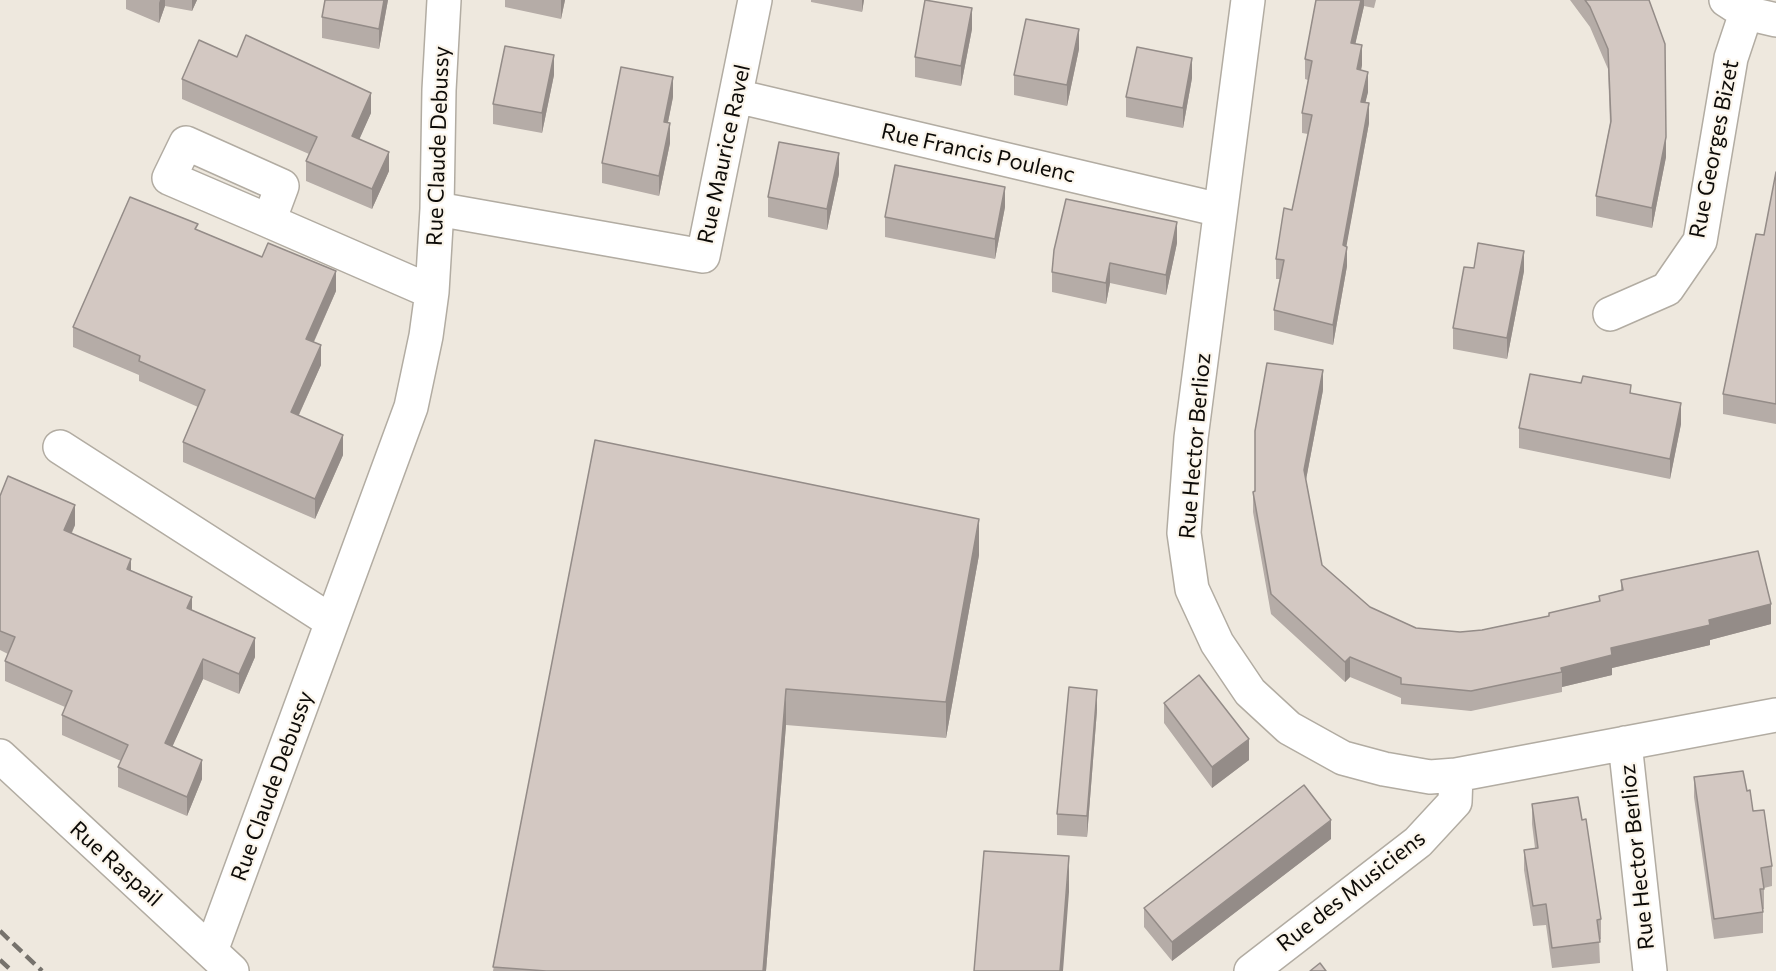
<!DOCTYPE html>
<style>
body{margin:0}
canvas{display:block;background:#eee8de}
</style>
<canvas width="1776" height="971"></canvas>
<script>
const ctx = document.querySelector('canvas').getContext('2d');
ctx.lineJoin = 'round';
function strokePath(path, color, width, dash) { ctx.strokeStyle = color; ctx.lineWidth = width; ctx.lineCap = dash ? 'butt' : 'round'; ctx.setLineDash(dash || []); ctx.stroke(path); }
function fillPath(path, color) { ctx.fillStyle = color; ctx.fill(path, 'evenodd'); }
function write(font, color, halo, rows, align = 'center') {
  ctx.font = font + ' Commissioner,sans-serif'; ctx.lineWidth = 4.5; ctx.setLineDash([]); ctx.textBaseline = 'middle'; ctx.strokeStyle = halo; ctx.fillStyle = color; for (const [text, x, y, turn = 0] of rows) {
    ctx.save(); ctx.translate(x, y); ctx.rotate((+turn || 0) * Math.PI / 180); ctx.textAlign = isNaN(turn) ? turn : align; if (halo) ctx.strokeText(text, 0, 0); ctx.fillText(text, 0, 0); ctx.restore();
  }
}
const street = new Path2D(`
 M1248,0l-57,438 -7,95 8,56 25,54 33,49 39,36 54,30 41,11 46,8 26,-2 320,-60
 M1726,0l20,13 30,7
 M736,96l484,114
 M437,209l266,47 52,-256
 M432,292l5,-83 2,-119 5,-90
 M1610,314l57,-25 33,-48 31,-183 15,-45
 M60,447l271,174
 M1625,743l25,228
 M0,756l232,215
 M211,951l200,-544 15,-71 6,-44 -163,-71 13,-35 -96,-43 -17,35 100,43
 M1251,971l167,-129 37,-40 1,-27`);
strokePath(street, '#b2aca2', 36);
strokePath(street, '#fff', 33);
strokePath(new Path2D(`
 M0,931l42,40
 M0,960l12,11`), '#76726c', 4.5, [12, 6]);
fillPath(new Path2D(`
 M126,0h71l-5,11 -27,-5 -6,17 -33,-14z
 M325,0h63l-9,49 -57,-11v-21z
 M505,0h60l-4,19 -56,-12z
 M811,0h53l-2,12 -51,-10z
 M1316,0h60l-2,8 -10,-2 -9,38 7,21 -1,5 7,22 -3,10 4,21 -23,123 1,20 -14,79 -59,-15v-20l7,-31h-5v-20l16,-49 16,-76 -6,-1v-20l6,-33 -3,-1v-20z
 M1570,0h79l17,157 -14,71 -56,-12v-20l14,-72 -2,-55 -18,-42z
 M972,29l-11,57 -46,-9v-20z
 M1079,49l-12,57 -53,-11v-20z
 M554,75l-12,58 -49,-9v-20z
 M1192,78l-9,50 -57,-11v-20z
 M182,79l189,34 -12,26 30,32 -17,38 -66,-28v-20l3,-7 -127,-55z
 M673,97l-5,25 2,21 -11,53 -57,-13v-20z
 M1776,172v252l-53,-10v-20l41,-159z
 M839,174l-12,56 -59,-13v-20z
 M1005,207l-10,52 -110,-22v-20z
 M198,230l138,61 -22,51 7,23 -22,50 44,40 -28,64 -132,-57v-20l15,-35 -59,-26v-6l-66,-28v-20z
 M1177,243l-11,52 -56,-12 -4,21 -54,-12v-20z
 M1474,268l50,3 -17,88 -54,-10v-21z
 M1323,390l-17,90 16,85 48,42 46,21 44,4 22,-2 67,-14v-3l50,-11v-6l22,-6v-10l150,44 -61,16v5l-98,23v7l-50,12v5l-91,19 -70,-7v-6l-51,-21 -5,5 -74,-68 -18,-102v-20h2z
 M1631,393l50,31 -11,55 -151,-31v-20z
 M595,440l384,115 -33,183 -160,-13 -20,246h-273z
 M0,496l75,29 -3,8 120,77 63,47 -16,37 -36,-15 -31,67 30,33 -15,37 -69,-29v-20l3,-6 -59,-26v-20l3,-8 -60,-26v-20l3,-7 -8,-4z
 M1164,703l85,57 -37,28 -48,-65z
 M1097,710l-10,127 -30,-2v-21z
 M1694,777l53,14 25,75v20l-8,2v21h-1v24l-49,6 -20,-142z
 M1532,804l50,16 19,99v20l-2,1 1,23 -48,5 -6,-43 -13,1 -9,-56v-20l11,-2 -3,-24z
 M1331,839l-159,122 -28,-34v-19z`), '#b5aca7');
fillPath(new Path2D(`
 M160,0h5v6l-6,17v-20z
 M192,0h5l-5,11z
 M384,0h4l-9,49v-20z
 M561,0h4l-4,19z
 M862,0h2l-2,12z
 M1361,0h3v6l-13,57v-20z
 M972,8v21l-11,57v-20z
 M1079,29v20l-12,57v-21z
 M1362,45v20l-5,24v-20z
 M554,55v20l-12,58v-20z
 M1192,58v20l-9,50v-20z
 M1368,72v20l-7,29v-19z
 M673,77v20l-9,45v-20z
 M371,93v20l-19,43v-20z
 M1369,103v20l-26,142v-20z
 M670,123v20l-11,53v-20z
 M1666,137v20l-14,71v-20z
 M389,152v19l-17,38v-20z
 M839,153v21l-12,56v-21z
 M1005,187v20l-10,52v-20z
 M1177,222v21l-11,52v-20z
 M1347,247v19l-14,79v-20z
 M1524,251v20l-17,88v-21z
 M1110,263v20l-4,21v-21z
 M336,271v20l-30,68v-20z
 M321,345v20l-30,67v-20z
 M1323,370v20l-19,100v-20z
 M1681,403v21l-11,55v-20z
 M343,435v20l-28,64v-20z
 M75,505v20l-11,24v-19z
 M979,519v36l-33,183v-36z
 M131,559v20l-4,-10z
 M192,597v20l-5,-9z
 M1771,604v20l-61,16v5l-98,23v7l-50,12v-15l-1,-4 50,-20 98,-28z
 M255,638v19l-16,37v-20z
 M1350,657v20l-5,5v-20z
 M203,659v20l-38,84v-20z
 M786,689v36l-20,246h-3z
 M1097,690v20l-10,127v-21z
 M1249,739v21l-37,28v-21z
 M202,760v19l-15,37v-19z
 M1331,820v19l-159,122v-19z
 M1069,856v36l-6,79h-3z`), '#948c88');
const building = new Path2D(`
 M325,0h59l-5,29 -57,-12z
 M925,0l47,8 -11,58 -46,-9z
 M1316,0h45l-10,43 11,2 -5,24 11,3 -7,30 8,1 -26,142 4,2 -14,78 -59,-15 10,-50 -8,-1 8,-51 8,2 20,-95 -10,-2 10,-52 -7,-2z
 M1585,0h64l16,44 1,93 -14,71 -56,-12 15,-75 -3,-72 -18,-42z
 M1026,19l53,10 -12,56 -53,-10z
 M246,35l125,58 -19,43 37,16 -17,37 -66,-28 11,-24 -135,-58 17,-39 38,17z
 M505,46l49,9 -12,58 -49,-9z
 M1137,47l55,11 -9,50 -57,-11z
 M621,67l52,10 -9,45 6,1 -11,53 -57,-13z
 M779,142l60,11 -12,56 -59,-12z
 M895,165l110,22 -10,52 -110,-22z
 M1776,172v232l-53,-10 33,-160 8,1z
 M130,197l68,27 -3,5 67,28 6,-14 68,28 -30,68 15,6 -30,67 52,23 -28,64 -132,-57 22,-52 -66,-29 1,-5 -67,-29z
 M1066,199l111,23 -11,53 -56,-12 -4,20 -54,-11 2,-22z
 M1478,243l46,8 -17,87 -54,-10 11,-61 10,1z
 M1267,363l56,7 -19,100 18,95 48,42 46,21 44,4 22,-2 67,-14v-3l51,-12 -1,-5 24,-6 -2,-10 137,-29 13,53 -62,16 1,5 -99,23 1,7 -51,13 1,4 -91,19 -70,-7v-6l-51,-21 -5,5 -74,-68 -18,-102 2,-1v-60z
 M1530,374l51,9 2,-7 48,9 -1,8 51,10 -11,56 -151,-31z
 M595,440l384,79 -33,183 -160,-13 -23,282h-217l-53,-4z
 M8,476l67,29 -11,25 67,29 -4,10 65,28 -5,11 68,30 -16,36 -36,-15 -38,84 37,17 -15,37 -69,-30 10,-22 -66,-30 10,-24 -67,-30 10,-24 -15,-6v-135z
 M1199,675l50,64 -37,28 -48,-64z
 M1069,687l28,3 -10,126 -30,-2z
 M1743,771l4,20 3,-1 3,21 11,-1 8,56 -11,2 3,21h-4l3,23 -49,7 -20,-142z
 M1304,785l27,35 -159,122 -28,-34z
 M1578,797l4,23 4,-1 15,100 -4,1 3,22 -48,6 -6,-44 -13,2 -9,-56 14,-2 -6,-44z
 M984,851l85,5 -9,115h-86z
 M1320,963l6,8h-16z`);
fillPath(building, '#d3c8c2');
strokePath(building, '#948c88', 1.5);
write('22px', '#0d0b08', '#fbf5eb', [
 ["Rue Claude Debussy",438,146,-88],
 ["Rue Georges Bizet",1714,149,-79],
 ["Rue Francis Poulenc",978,153,13],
 ["Rue Maurice Ravel",724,154,-78],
 ["Rue Hector Berlioz",1195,446,-85],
 ["Rue Claude Debussy",272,786,-70],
 ["Rue Hector Berlioz",1637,857,-96],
 ["Rue Raspail",116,864,42],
 ["Rue des Musiciens",1351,891,-38]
]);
</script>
